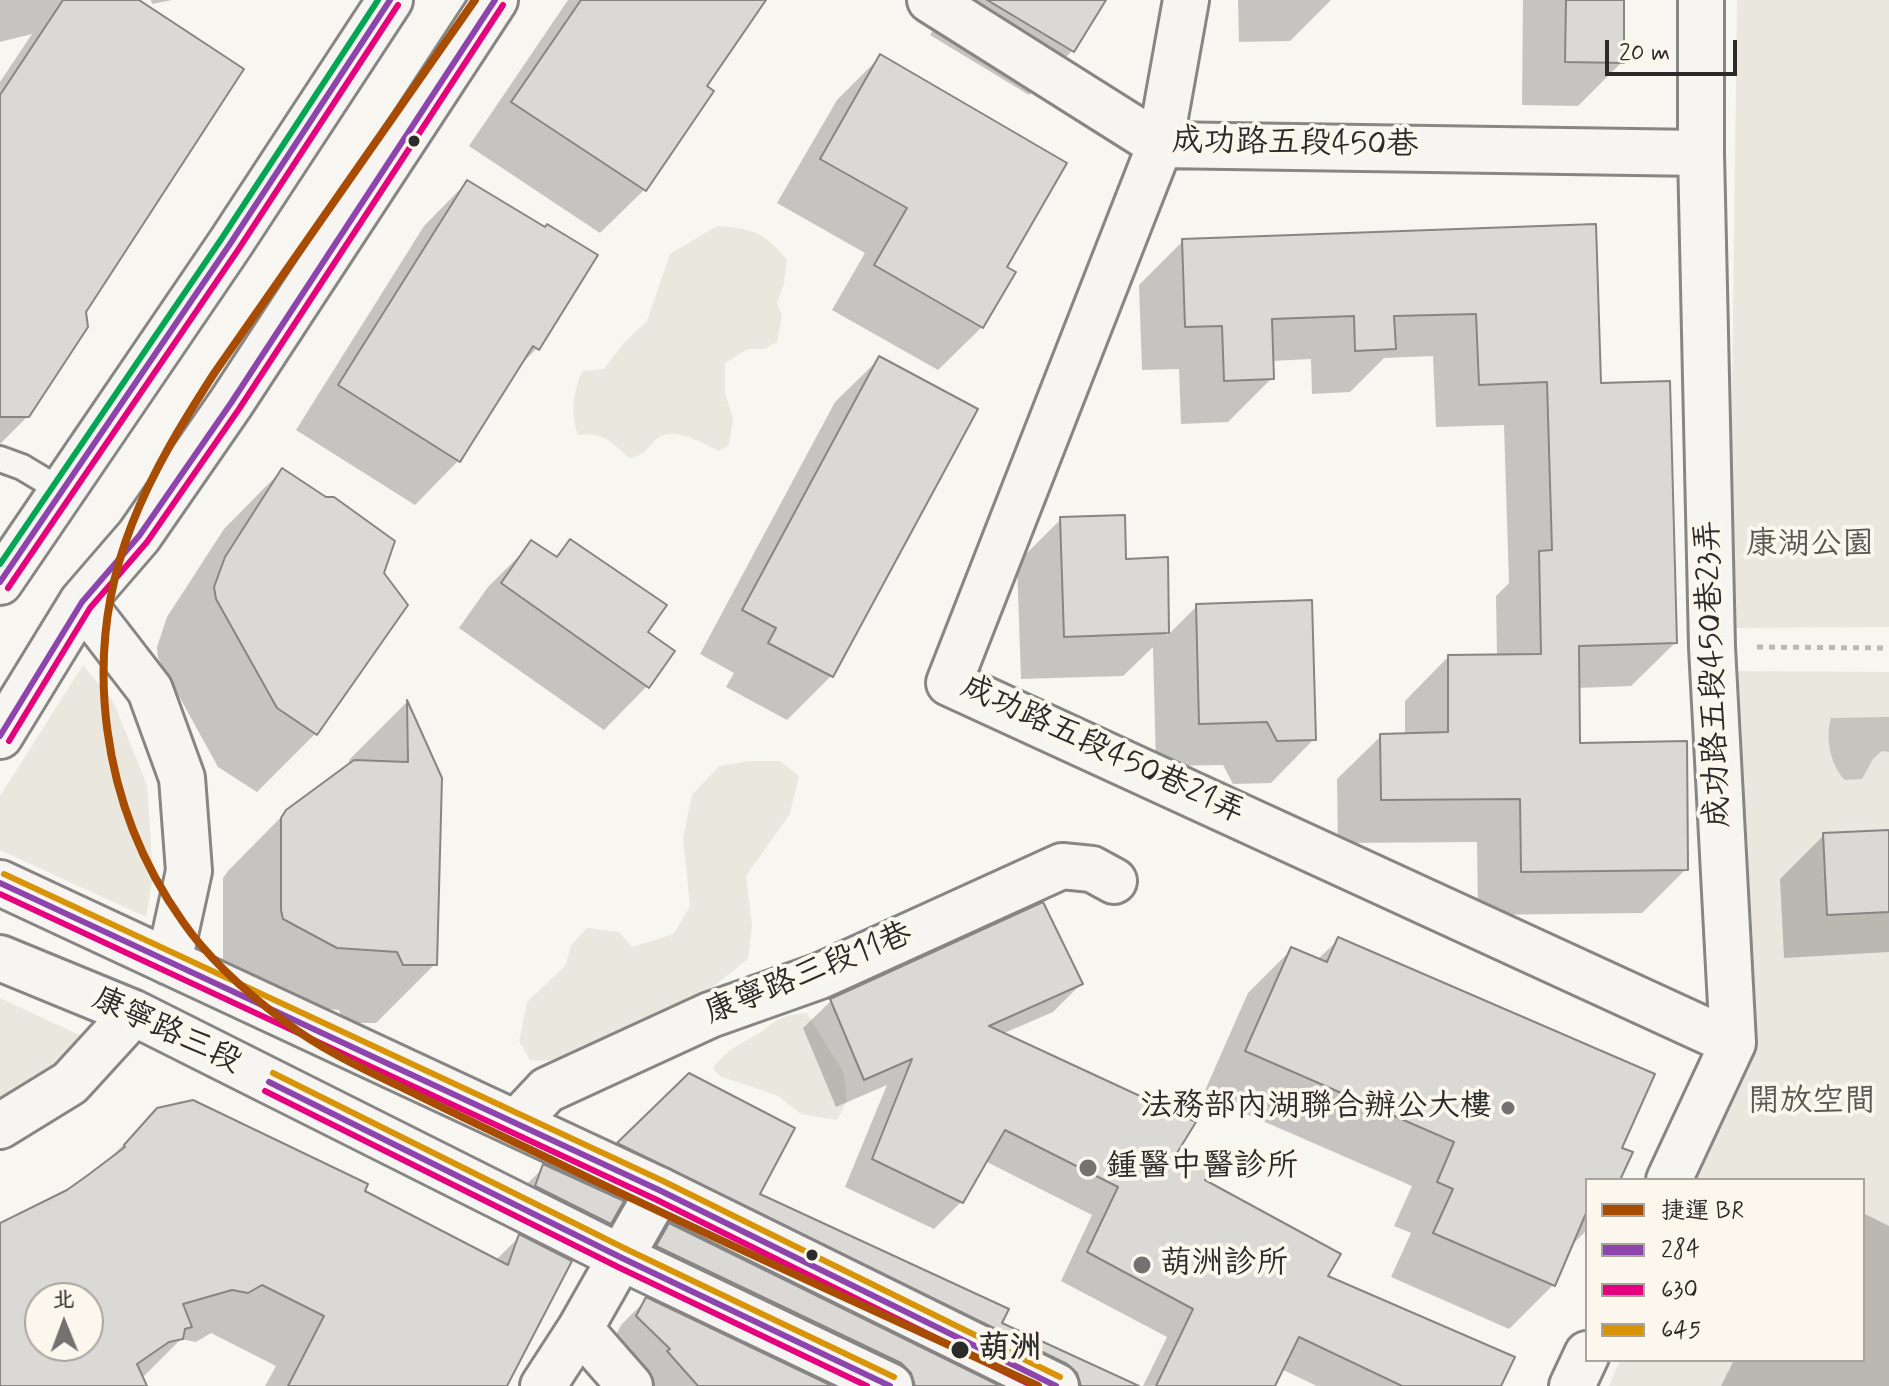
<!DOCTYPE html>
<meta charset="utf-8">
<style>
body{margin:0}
#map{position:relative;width:1889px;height:1386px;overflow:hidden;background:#f8f6f0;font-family:Mynerve,"LXGW WenKai TC",sans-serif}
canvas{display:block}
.legend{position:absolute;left:1585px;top:1178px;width:280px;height:184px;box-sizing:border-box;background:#fbf7ec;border:2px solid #a8a59f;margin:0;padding:10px 14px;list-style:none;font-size:24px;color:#2b2b2b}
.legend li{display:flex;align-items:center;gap:16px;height:40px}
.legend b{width:40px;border:2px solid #a8a59f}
.north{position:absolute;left:24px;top:1282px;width:80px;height:80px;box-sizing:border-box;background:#fbf7ec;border:2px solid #a8a59f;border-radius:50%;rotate:359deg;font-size:22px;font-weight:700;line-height:32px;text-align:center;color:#2b2b2b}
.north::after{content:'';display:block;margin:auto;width:28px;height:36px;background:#737270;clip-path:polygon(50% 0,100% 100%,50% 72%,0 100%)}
.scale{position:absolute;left:1605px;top:40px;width:132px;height:36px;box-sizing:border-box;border:4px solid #2b2b2b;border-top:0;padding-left:10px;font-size:24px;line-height:28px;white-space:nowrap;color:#2b2b2b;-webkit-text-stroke:6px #fbf7ec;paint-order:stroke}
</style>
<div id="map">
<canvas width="1889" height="1386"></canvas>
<ul class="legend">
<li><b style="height:10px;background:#a74c00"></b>捷運 BR</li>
<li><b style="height:10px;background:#8e44ad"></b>284</li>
<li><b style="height:10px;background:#e5007d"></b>630</li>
<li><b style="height:10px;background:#d89406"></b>645</li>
</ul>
<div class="north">北</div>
<div class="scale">20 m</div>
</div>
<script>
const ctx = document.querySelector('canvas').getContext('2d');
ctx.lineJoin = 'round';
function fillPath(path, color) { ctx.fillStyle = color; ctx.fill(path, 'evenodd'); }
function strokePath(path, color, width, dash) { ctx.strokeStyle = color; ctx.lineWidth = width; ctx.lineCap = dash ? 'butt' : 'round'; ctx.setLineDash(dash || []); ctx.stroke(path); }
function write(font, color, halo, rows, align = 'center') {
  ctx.font = font + ' Mynerve,"LXGW WenKai TC",sans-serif'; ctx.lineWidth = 8; ctx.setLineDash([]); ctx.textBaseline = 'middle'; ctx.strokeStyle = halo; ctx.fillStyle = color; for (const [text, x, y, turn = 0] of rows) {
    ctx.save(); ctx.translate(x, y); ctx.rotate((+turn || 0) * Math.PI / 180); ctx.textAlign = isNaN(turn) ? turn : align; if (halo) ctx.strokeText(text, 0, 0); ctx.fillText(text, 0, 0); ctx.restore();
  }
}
fillPath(new Path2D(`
 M1737,0h152v627l-160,1z
 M717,226c35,2 48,7 70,34l-3,24 -7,19 5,13 -5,26 -13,7h-16l-23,14v29l8,27 -4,26 -10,6c-15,-7 -42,-23 -58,-15 -15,8 -8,17 -32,22 -18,-17 -26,-26 -51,-23 -8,-23 -5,-41 4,-64l22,-2 20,-26 23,-22 23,-67z
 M83,665l30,36 34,84 6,91 -7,41 -146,-67v-54z
 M1735,671l154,1v714h-280l11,-26h243v-180h-168l61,-145z
 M749,761h31l19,15 -9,38 -44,62 6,49 -4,34c-62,50 -134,107 -218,101l-11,-19 8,-39 39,-37 5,-20 16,-17 32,4 13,15 42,-13 16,-28 -7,-68 9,-43 27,-29z
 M0,998l88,41 -88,83z
 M807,1013l37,60 3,28 -10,19 -36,-6 -23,-18 -58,-20 -7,-8c10,-14 21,-21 36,-29 26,-13 23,-24 58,-26z`), '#e9e7de');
fillPath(new Path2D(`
 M1889,717v35l-7,-1 -9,8 -11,20 -17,1c-15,-15 -20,-43 -14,-62z`), '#c6c4bd');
fillPath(new Path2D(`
 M0,0h81l3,312 -56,104 -28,28v-362l32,-48 -32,8z
 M151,0h21l-20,4z
 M568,0h196l-60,87 -60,103 -44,43 -131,-87z
 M952,0h152l-32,51 -43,44 -99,-60z
 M1238,0h93l-41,41 -51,1z
 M1523,0h99v62l-44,44 -56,-1z
 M880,57l125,211 -23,59 -44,43 -106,-60 33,-57 -88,-50 60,-103z
 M467,182l70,166 -22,23 -57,90 -43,44 -119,-75 128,-204z
 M1594,226l6,159 75,258 -44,43 -54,2 1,57 108,124 -44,44 -164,2 -1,-73 -139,1 -1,-64 44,-43 24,-1v-34l43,-44 49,-1 -1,-60 13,-13 -5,-158 -68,2 -3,-71 -49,2 -34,34 -38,2 -1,-35 -40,2 1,17 -44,44 -47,2 -2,-55 -37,1 -3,-85 44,-44z
 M879,359l96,51 -144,266 -44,44 -61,-33 8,-14 -34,-19 135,-252z
 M282,470l34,263 -59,59 -39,-25 -60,-109 -1,-11 10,-30 57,-88z
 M1061,519l63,42 42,-2 1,77 30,-30 117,133 -43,44 -38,1 -10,-19 -67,1 -3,-119 -30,29 -102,3 -4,-116z
 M570,542l76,91 1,53 -43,44 -145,-102 29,-41 44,-44 22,15z
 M406,703l34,75 -5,186 -59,59h-32l-5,-13 -61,-5 -55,-36v-91l5,-7 59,-60 62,-45v-6z
 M1889,832v120l-105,6 -4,-79 44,-44z
 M1339,939l279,241h-31v50l-18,18 -16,37 -44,44 -118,-52 20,-44 -17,-7 18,-40 -209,-91 45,-102 44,-44 25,11z
 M1081,984l-28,28 -51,22 173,119 27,28 123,96 174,109h-182l-36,-17 -8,17h-130l24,-49 -106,-56 31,-66 -107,-54 -23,40 -28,28 -89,-42 42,-102 -51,22 -33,-79 28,-27z
 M689,1075l68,120 242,129 109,50 -6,12h-67l-441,-216z
 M158,1110l204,82 134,68 23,-23 -14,149h-240l11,-20 -65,-33 -15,9 -15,-3 -40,40 2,7h-143v-161l68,-33 39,-31zM40,1298h48v48h-48z
 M543,1168l78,34 -12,21 -17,17 -73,-36 7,-19z
 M1863,1213l26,13v160h-168l13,-26h129z
 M669,1225l326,161h-126l-225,-135z
 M646,1300l182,86h-179l-37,-43 9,-18z`), '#0003');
const building = new Path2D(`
 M63,0h76l105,69 -158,243 2,15 -59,90h-29v-322z
 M581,0h185l-59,86 7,5 -68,100 -135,-89z
 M987,0h119l-32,52z
 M1566,0h58v63l-59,-1z
 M880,54l187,109 -60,104 9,5 -33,56 -109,-63 33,-57 -87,-49z
 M467,180l78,47 2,-3 51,31 -59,95 -6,-4 -73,116 -122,-77z
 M1596,224l5,159 69,-2 7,262 -98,3 1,97 107,-2 1,129 -167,2 -1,-73 -139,1 -1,-66 68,-2v-77l93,-1 -2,-103 13,-1 -5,-168 -68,3 -3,-71 -82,2 2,33 -41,2 -1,-35 -82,3 2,60 -50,2 -2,-55 -37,1 -3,-88z
 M879,356l99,53 -145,268 -65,-34 8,-15 -34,-18z
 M282,468l44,29h8l61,44 -11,32 24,32 -91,130 -40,-27 -61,-109 -2,-12 11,-30z
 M1125,515l1,44 42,-2 1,76 -105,4 -4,-120z
 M570,539l97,66 -19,27 27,19 -26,37 -148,-105 30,-43 26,17z
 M1312,600l4,140 -39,1 -10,-19 -68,2 -3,-120z
 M407,700l35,78 -5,187h-34l-6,-13 -60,-4 -54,-29 -2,-9v-92l5,-8 68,-50 54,2z
 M1889,830v82l-62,3 -4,-82z
 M1043,902l40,82 -94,42 207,96 -19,31 34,17 -6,10 136,74 -13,22 187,81 -14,29h-99l-103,-49 -24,49h-119l37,-77 -106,-57 31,-65 -113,-57 -42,73 -91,-44 40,-100 -48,21 -34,-81z
 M1338,937l317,137 -33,74 11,4 -13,28h-33v31l-32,75 -122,-53 20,-44 -16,-7 17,-40 -209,-91 46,-104 36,15z
 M689,1073l106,55 -35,66 249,115 -7,14 137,63h-58l-4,-13 -10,-9 -450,-221z
 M193,1100l175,84 -3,7 143,74 11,-31 53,27 -65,125h-219l36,-70 -62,-31 -14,8 -16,-3 -49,14 9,23 -7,2 -2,10 -14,3 -32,22 10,22h-147v-163l67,-33 21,-15 37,-28 -1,-2 33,-37zM40,1298h48v48h-48z
 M543,1164l81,37 -13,23 -76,-38z
 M669,1223l331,163h-85l-4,-13 -10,-10 -245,-117z
 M646,1297l186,89h-134l-31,-35 3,-2 -34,-33z`);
fillPath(building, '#dbd9d6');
strokePath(building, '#878684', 2);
const service = new Path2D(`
 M0,459l22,8 40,24`);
const minor = new Path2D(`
 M930,0l230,145 541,8
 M1186,0l-26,145 -211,538 784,360
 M517,1122l30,-32 163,-75 110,-39 242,-110 30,3 22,12
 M1669,1180l64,-137 -21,-396 -11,-494v-153
 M580,1329l50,57
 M543,1386l37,-57 79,-139
 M1572,1386l15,-32`);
const secondary = new Path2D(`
 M0,582l230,-338 160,-244
 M82,602l68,88 32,88 7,93 -20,91
 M0,736l82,-134 57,-66 92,-133 264,-403
 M0,883l659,307 397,196
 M0,958l134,55 488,245 268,128
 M0,1126l70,-43 64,-70`);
strokePath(service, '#878684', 30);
strokePath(minor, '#878684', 50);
strokePath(secondary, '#878684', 50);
strokePath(new Path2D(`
 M1757,647l132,1`), '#bcbab8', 5, [6, 6]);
strokePath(service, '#f6f5f1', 24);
strokePath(minor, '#f6f5f1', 44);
strokePath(secondary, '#f6f5f1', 44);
strokePath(new Path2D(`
 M0,582l230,-338 160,-244
 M0,736l82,-134 57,-66 92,-133 264,-403
 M0,883l659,307 397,196
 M269,1082l353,176 268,128`), '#8e44ad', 6);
strokePath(new Path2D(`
 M8,588l230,-338 160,-245
 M9,741l81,-133 57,-66 92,-133 264,-404
 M0,894l655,305 378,187
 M265,1091l353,176 249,119`), '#e5007d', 6);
strokePath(new Path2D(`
 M4,874l659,307 397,196
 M273,1073l353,176 268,128`), '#d89406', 6);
strokePath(new Path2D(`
 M0,564l222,-326 156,-238`), '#00a651', 6);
strokePath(new Path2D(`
 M475,0l-260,372c-31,48 -62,98 -83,152 -52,132 -31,283 51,398 27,39 64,71 101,99 35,27 77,47 117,66 52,26 105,51 157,76 158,77 320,149 480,223`), '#a74c00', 8);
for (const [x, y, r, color] of [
 [414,141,7,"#2b2b2b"],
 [1508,1108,8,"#737270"],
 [1088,1168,10,"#737270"],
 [812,1255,7,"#2b2b2b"],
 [1142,1265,10,"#737270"],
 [960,1350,10,"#2b2b2b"]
]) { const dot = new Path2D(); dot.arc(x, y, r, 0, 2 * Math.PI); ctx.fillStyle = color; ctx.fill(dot); strokePath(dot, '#fbf7ec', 3); }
write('32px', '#2b2b2b', '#fbf7ec', [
 ["成功路五段450巷",1295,145,1],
 ["成功路五段450巷23弄",1715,674,-92],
 ["成功路五段450巷21弄",1102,751,25],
 ["康寧路三段11巷",809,975,-22],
 ["康寧路三段",166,1032,25]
]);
write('32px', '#585754', '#fbf7ec', [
 ["康湖公園",1810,546],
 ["開放空間",1812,1103]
]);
write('32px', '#2b2b2b', '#fbf7ec', [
 ["法務部內湖聯合辦公大樓",1492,1108,"right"],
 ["鍾醫中醫診所",1106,1168],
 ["葫洲診所",1160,1265]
], 'left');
write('bold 32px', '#2b2b2b', '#fbf7ec', [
 ["葫洲",978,1350]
], 'left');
</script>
